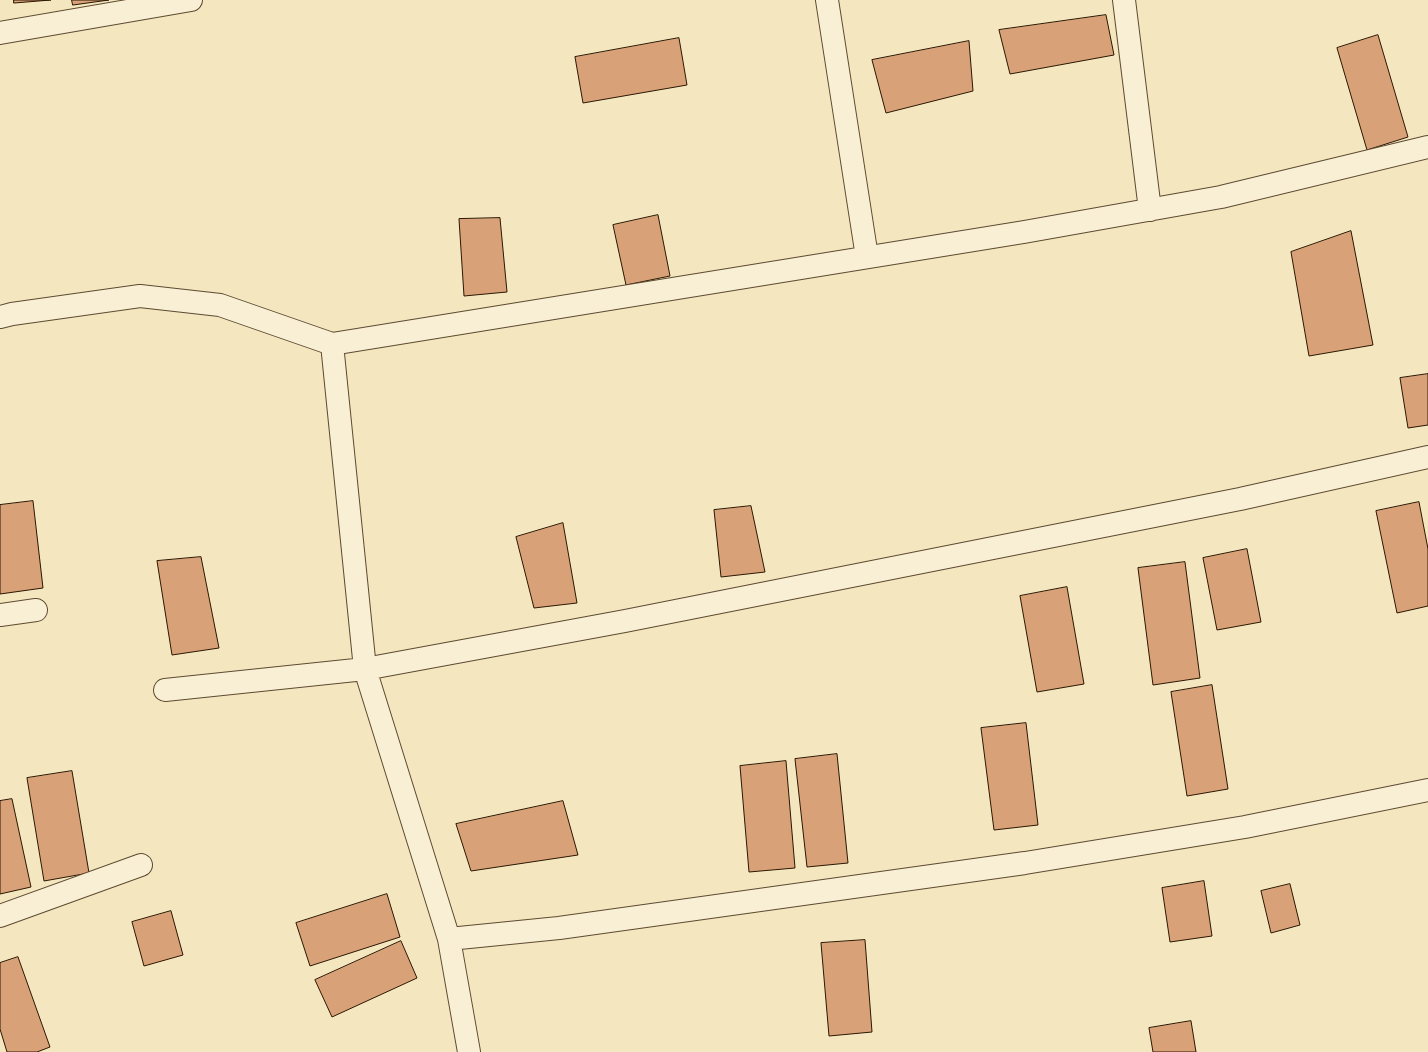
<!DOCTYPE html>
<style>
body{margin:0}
canvas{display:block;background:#f4e6be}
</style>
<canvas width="1428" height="1052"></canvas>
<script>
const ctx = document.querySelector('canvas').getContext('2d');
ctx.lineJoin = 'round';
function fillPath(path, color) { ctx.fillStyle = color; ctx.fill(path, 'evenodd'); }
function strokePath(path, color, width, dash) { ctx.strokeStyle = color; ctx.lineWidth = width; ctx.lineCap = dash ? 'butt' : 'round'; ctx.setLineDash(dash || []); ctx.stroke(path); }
const building = new Path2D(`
 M14,0h37l-37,3z
 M72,0h37l-36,5z
 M1106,15l8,40 -104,19 -11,-44z
 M1378,35l30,102 -41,13 -30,-102z
 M679,38l8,47 -104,18 -8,-46z
 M969,41l4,50 -87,22 -14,-53z
 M658,215l12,61 -44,9 -13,-60z
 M500,218l7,74 -43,4 -5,-77z
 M1351,231l22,114 -64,11 -18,-104z
 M1428,374v51l-20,3 -8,-50z
 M33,501l10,87 -43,6v-89z
 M1419,502l9,47v57l-31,7 -21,-102z
 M751,506l14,66 -44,5 -7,-67z
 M563,523l14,80 -43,5 -18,-71z
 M1247,549l14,73 -44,8 -14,-72z
 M201,557l18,91 -47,7 -15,-94z
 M1185,562l15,116 -47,7 -15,-117z
 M1067,587l17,97 -47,8 -17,-96z
 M1212,685l16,104 -41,7 -16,-104z
 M1026,723l12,102 -44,5 -13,-102z
 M837,754l11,109 -41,4 -12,-108z
 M786,761l9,107 -46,4 -9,-106z
 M72,771l17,102 -45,8 -17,-103z
 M12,799l19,88 -31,7v-93z
 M563,801l15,54 -107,16 -15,-47z
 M1204,881l8,55 -42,6 -8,-54z
 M1290,884l10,41 -29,8 -10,-42z
 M387,894l13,43 -90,29 -14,-43z
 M171,911l12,44 -39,11 -12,-44z
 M865,940l7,92 -43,4 -8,-93z
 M401,941l16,37 -85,39 -17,-37z
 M18,957l32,90 -13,5h-30l-7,-23v-66z
 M1191,1021l5,31h-43l-4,-24z`);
fillPath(building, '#d9a178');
strokePath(building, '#2b1702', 1);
const minor = new Path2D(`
 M827,0l40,257
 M1124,0l26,210
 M0,33l191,-33
 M0,317l12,-3 128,-18 80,9 112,39 692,-112 197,-35 207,-50
 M332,344l33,325 84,270 20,113
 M0,615l36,-5
 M165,690l200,-21 260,-48 242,-48 373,-74 188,-42
 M0,916l141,-51
 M449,939l110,-11 466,-65 220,-36 183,-37`);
strokePath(minor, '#5d4b31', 24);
strokePath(minor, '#f8efd5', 22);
</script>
